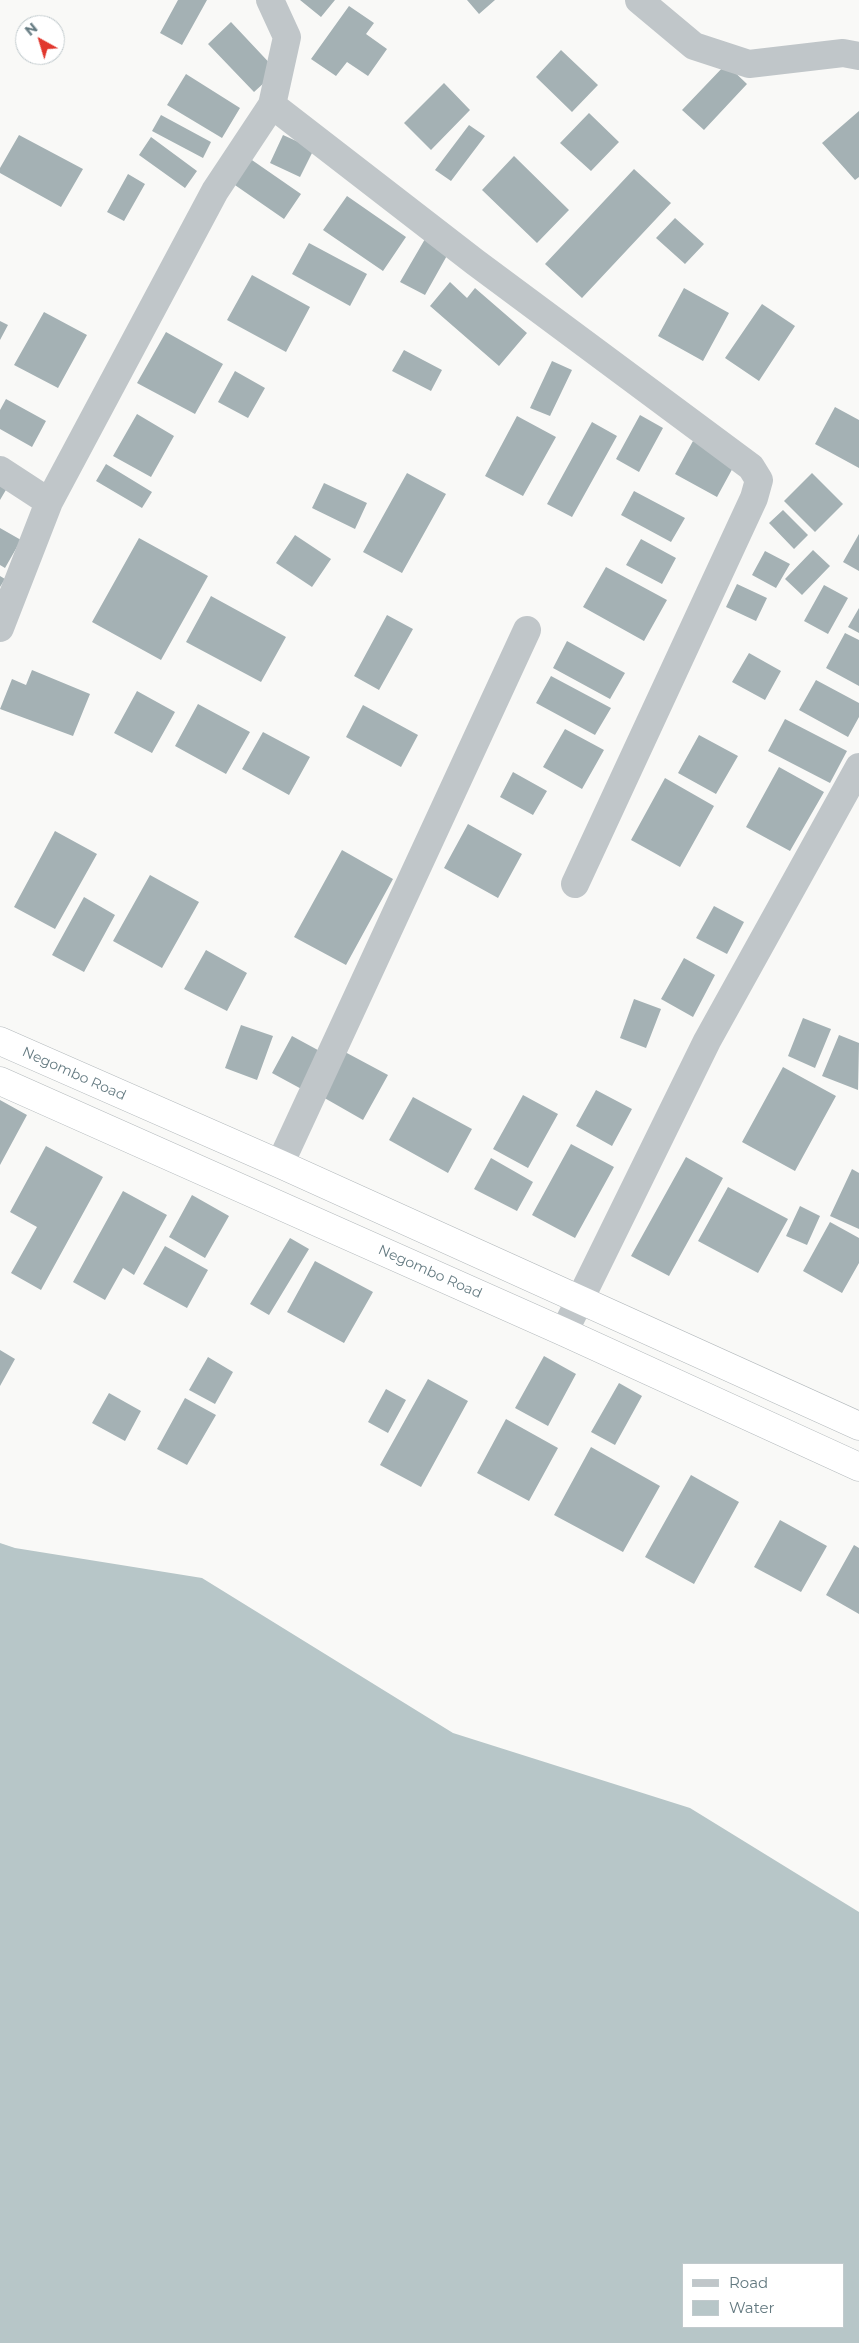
<!DOCTYPE html>
<style>
body{margin:0}
#map{position:relative;width:859px;height:2343px;overflow:hidden;background:#f9f9f7;font-family:Montserrat,sans-serif}
canvas{display:block}
.legend{position:absolute;left:682px;top:2263px;width:162px;height:65px;box-sizing:border-box;background:#fff;border:1px solid #c1cacd;margin:0;padding:6px 9px;list-style:none;font-size:15px;color:#647a81}
.legend li{display:flex;align-items:center;gap:10px;height:25px}
.legend b{width:25px;border:1px solid #c1cacd}
.north{position:absolute;left:15px;top:15px;width:50px;height:50px;box-sizing:border-box;background:#fff;border:1px solid #c1cacd;border-radius:50%;rotate:321deg;font-size:14px;font-weight:700;line-height:20px;text-align:center;color:#647a81}
.north::after{content:'';display:block;margin:auto;width:18px;height:22px;background:#e1372e;clip-path:polygon(50% 0,100% 100%,50% 72%,0 100%)}
</style>
<div id="map">
<canvas width="859" height="2343"></canvas>
<ul class="legend">
<li><b style="height:6px;background:#c0c6c9"></b>Road</li>
<li><b style="height:14px;background:#b7c6c8"></b>Water</li>
</ul>
<div class="north">N</div>
</div>
<script>
const ctx = document.querySelector('canvas').getContext('2d');
ctx.lineJoin = 'round';
function fillPath(path, color) { ctx.fillStyle = color; ctx.fill(path, 'evenodd'); }
function strokePath(path, color, width, dash) { ctx.strokeStyle = color; ctx.lineWidth = width; ctx.lineCap = dash ? 'butt' : 'round'; ctx.setLineDash(dash || []); ctx.stroke(path); }
function write(font, color, halo, rows, align = 'center') {
  ctx.font = font + ' Montserrat,sans-serif'; ctx.lineWidth = 5; ctx.setLineDash([]); ctx.textBaseline = 'middle'; ctx.strokeStyle = halo; ctx.fillStyle = color; for (const [text, x, y, turn = 0] of rows) {
    ctx.save(); ctx.translate(x, y); ctx.rotate((+turn || 0) * Math.PI / 180); ctx.textAlign = isNaN(turn) ? turn : align; if (halo) ctx.strokeText(text, 0, 0); ctx.fillText(text, 0, 0); ctx.restore();
  }
}
fillPath(new Path2D(`
 M0,1543l15,5 187,30 251,155 237,75 169,104v431h-859zM683,2264h160v63h-160z`), '#b7c6c8');
fillPath(new Path2D(`
 M178,0h29l-25,45 -22,-12z
 M300,0h35l-14,17z
 M467,0h28l-16,14z
 M349,6l25,17 -8,11 21,15 -19,27 -21,-14 -11,14 -25,-17z
 M231,22l46,49 -23,21 -46,-48z
 M561,50l37,35 -26,27 -36,-35z
 M726,64l21,20 -43,46 -22,-20z
 M186,74l54,34 -18,30 -55,-33z
 M444,83l26,27 -39,40 -27,-27z
 M859,111v66l-4,3 -33,-37z
 M589,113l30,29 -28,29 -31,-28z
 M161,115l50,27 -8,16 -51,-27z
 M469,125l16,11 -34,45 -16,-11z
 M19,135l64,34 -22,38 -61,-34v-5z
 M283,135l31,14 -14,28 -30,-14z
 M151,137l46,34 -12,17 -46,-33z
 M514,156l55,54 -32,33 -55,-53z
 M249,158l52,36 -17,25 -52,-36z
 M634,169l37,34 -89,95 -37,-34z
 M128,174l17,10 -21,37 -17,-9z
 M347,196l59,41 -23,34 -60,-41z
 M675,218l29,26 -19,20 -29,-26z
 M425,239l24,13 -24,43 -25,-13z
 M309,243l58,31 -17,32 -58,-32z
 M252,275l58,32 -24,45 -59,-32z
 M450,282l17,16 8,-10 52,45 -28,33 -69,-60z
 M684,288l45,25 -26,48 -45,-25z
 M762,304l33,22 -36,55 -34,-23z
 M44,312l43,23 -29,53 -44,-23z
 M0,321l8,4 -8,15z
 M166,332l57,32 -28,50 -58,-31z
 M404,350l38,20 -11,21 -39,-20z
 M552,361l20,9 -22,46 -20,-8z
 M235,371l30,17 -17,30 -30,-16z
 M6,399l40,22 -14,26 -32,-18v-19z
 M835,407l24,13v48l-44,-24z
 M137,414l37,22 -23,41 -38,-21z
 M640,415l23,13 -24,44 -23,-13z
 M517,416l39,21 -33,59 -38,-20z
 M592,422l25,14 -45,81 -25,-13z
 M693,441l42,23 -18,33 -42,-23z
 M106,464l46,28 -10,16 -46,-27z
 M407,473l39,21 -44,79 -39,-21z
 M812,473l31,31 -28,28 -31,-31z
 M0,477l10,6 -10,17z
 M324,483l43,20 -12,26 -43,-21z
 M634,491l51,27 -14,24 -50,-27z
 M783,510l25,25 -14,14 -25,-26z
 M0,528l21,12 -16,28 -5,-3z
 M859,534v37l-16,-9z
 M295,535l36,24 -19,28 -36,-24z
 M139,538l69,38 -47,84 -69,-38z
 M641,539l35,19 -14,26 -36,-19z
 M813,550l17,16 -28,29 -17,-16z
 M765,551l25,13 -14,24 -24,-13z
 M606,567l61,33 -23,41 -61,-34z
 M0,576l5,3 -5,8z
 M737,584l30,14 -11,23 -30,-14z
 M824,585l24,13 -20,36 -24,-13z
 M211,596l75,41 -25,45 -75,-40z
 M859,608v25l-11,-6z
 M387,615l26,14 -34,61 -25,-14z
 M845,633l14,7v46l-33,-18z
 M567,641l58,32 -15,26 -57,-31z
 M749,653l32,18 -16,29 -33,-18z
 M32,670l58,24 -17,42 -73,-27 12,-30 14,6z
 M551,676l60,32 -16,27 -59,-32z
 M816,680l43,23v14l-11,20 -49,-27z
 M137,691l38,21 -23,41 -38,-20z
 M198,704l52,28 -24,42 -51,-28z
 M363,705l55,30 -17,32 -55,-30z
 M785,719l62,32 -17,32 -62,-32z
 M565,729l39,21 -22,39 -39,-22z
 M263,732l47,25 -21,38 -47,-26z
 M699,735l39,21 -22,38 -38,-21z
 M779,767l45,25 -34,59 -44,-24z
 M513,772l34,19 -14,24 -33,-18z
 M665,778l49,28 -34,61 -49,-27z
 M468,824l54,30 -24,44 -54,-30z
 M55,831l42,23 -42,75 -41,-22z
 M342,850l51,29 -47,86 -52,-28z
 M150,875l49,27 -37,66 -49,-27z
 M84,897l31,18 -31,57 -32,-17z
 M714,906l30,16 -17,32 -31,-16z
 M206,950l41,23 -20,38 -43,-22z
 M684,958l31,17 -22,42 -32,-18z
 M634,999l27,10 -15,39 -26,-10z
 M803,1018l28,11 -16,39 -27,-12z
 M241,1025l32,11 -16,44 -32,-12z
 M839,1035l20,8 -1,47 -36,-14z
 M292,1036l35,19 -20,37 -35,-19z
 M345,1052l43,23 -25,45 -42,-24z
 M783,1067l53,29 -41,75 -53,-29z
 M596,1090l36,19 -20,37 -36,-20z
 M523,1095l35,19 -30,54 -35,-19z
 M413,1097l59,32 -24,44 -59,-33z
 M0,1100l27,15 -27,50z
 M571,1144l43,23 -39,71 -43,-23z
 M46,1146l57,31 -62,113 -30,-17 26,-46 -27,-15z
 M686,1157l37,21 -54,98 -38,-20z
 M491,1158l42,24 -16,29 -43,-22z
 M852,1169l7,4v56l-29,-13z
 M728,1187l60,32 -30,54 -60,-32z
 M123,1191l44,24 -33,60 -11,-7 -18,32 -32,-18z
 M192,1195l37,21 -24,42 -36,-21z
 M800,1206l20,10 -13,29 -21,-9z
 M830,1222l29,16v25l-17,30 -39,-22z
 M290,1238l19,11 -40,66 -19,-11z
 M165,1246l43,24 -21,38 -44,-24z
 M315,1261l58,31 -29,51 -57,-31z
 M0,1350l15,9 -15,27z
 M544,1356l32,18 -28,52 -33,-18z
 M208,1357l25,15 -18,32 -26,-14z
 M428,1379l40,22 -47,86 -41,-22z
 M619,1383l23,13 -27,49 -24,-13z
 M386,1389l20,11 -18,33 -20,-11z
 M109,1393l32,18 -16,30 -33,-18z
 M185,1398l31,17 -29,50 -30,-16z
 M506,1419l52,29 -29,53 -52,-28z
 M591,1447l69,39 -37,66 -69,-37z
 M691,1475l48,27 -45,82 -49,-27z
 M780,1520l47,26 -26,46 -47,-25z
 M854,1545l5,3v66l-33,-19z`), '#a4b1b4');
const highway = new Path2D(`
 M0,1041l280,123 579,262
 M0,1081l564,251 295,135`);
strokePath(highway, '#b3b9bc', 29);
strokePath(new Path2D(`
 M639,0l55,46 55,18 94,-11 16,3
 M272,105l203,157 276,205 8,13 -5,18 -179,386
 M0,470l49,32
 M0,628l49,-126 166,-311 57,-86 15,-68 -17,-37
 M280,1164l247,-534
 M564,1332l143,-291 152,-274`), '#c0c6c9', 28);
strokePath(highway, '#fff', 28);
write('14px', '#647a81', '#fff', [
 ["Negombo Road",74,1074,24],
 ["Negombo Road",430,1272,24]
]);
</script>
